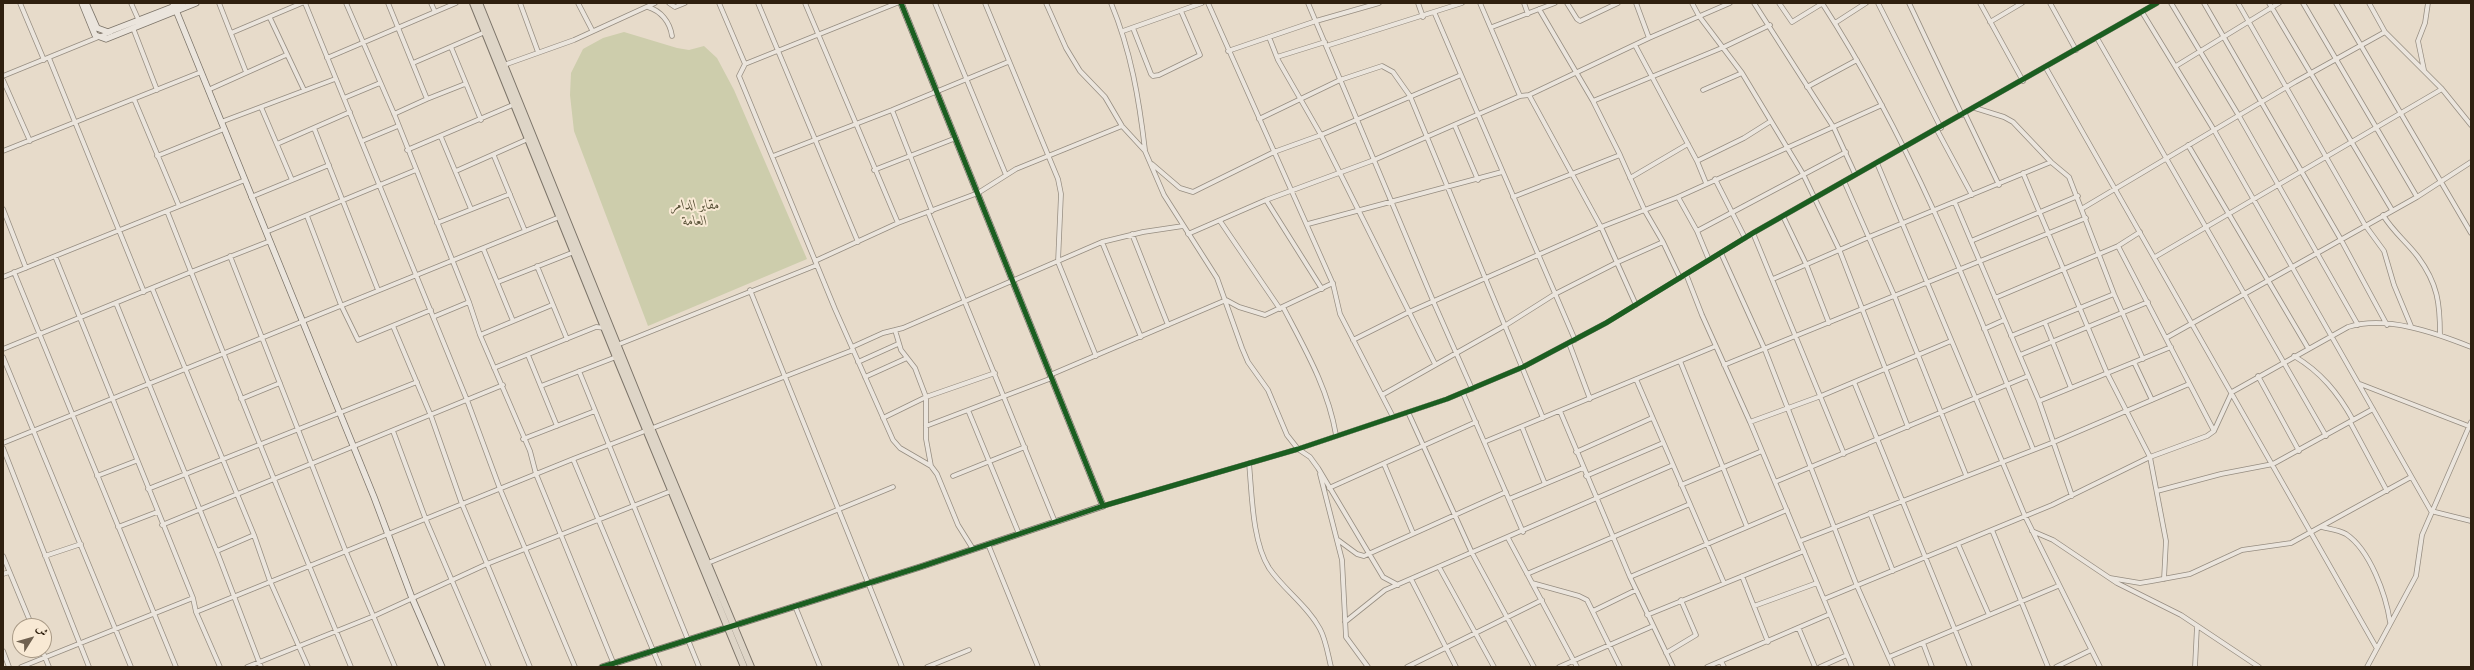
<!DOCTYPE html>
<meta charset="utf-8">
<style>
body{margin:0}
#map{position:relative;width:2474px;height:670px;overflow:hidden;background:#e7dbca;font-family:Vollkorn,Amiri,serif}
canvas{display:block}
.frame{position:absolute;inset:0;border:4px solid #2f200f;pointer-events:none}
.north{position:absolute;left:12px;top:618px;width:40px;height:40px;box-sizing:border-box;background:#f8e9d4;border:1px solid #a89985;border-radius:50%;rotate:53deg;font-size:11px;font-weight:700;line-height:16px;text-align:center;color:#2f200f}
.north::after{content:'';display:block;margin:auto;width:14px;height:18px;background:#6f6150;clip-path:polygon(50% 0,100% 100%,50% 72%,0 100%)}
</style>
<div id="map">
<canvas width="2474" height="670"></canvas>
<div class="frame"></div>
<div class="north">ش</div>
</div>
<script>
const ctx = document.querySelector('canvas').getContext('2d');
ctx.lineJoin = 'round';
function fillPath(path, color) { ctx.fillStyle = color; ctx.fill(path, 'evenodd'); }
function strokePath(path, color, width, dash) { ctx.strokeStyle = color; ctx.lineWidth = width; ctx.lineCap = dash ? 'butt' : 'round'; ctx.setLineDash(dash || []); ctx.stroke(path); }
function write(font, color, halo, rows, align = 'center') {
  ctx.font = font + ' Vollkorn,Amiri,serif'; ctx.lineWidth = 4; ctx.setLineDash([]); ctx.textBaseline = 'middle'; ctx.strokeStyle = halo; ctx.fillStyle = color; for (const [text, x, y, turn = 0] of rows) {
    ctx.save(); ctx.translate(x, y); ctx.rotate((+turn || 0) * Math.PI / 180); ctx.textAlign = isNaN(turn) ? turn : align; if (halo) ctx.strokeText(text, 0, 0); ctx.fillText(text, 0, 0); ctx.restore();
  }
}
fillPath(new Path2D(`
 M624,32l53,16 12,2 15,-4 13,12 17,32 73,169 -159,67 -74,-195 -4,-36 1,-22 12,-24 20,-11z`), '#cdcdac');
const street = new Path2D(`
 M20,3l24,57
 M131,3l8,18
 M219,3l27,69
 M305,3l162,397 33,89 75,178
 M346,3l49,113 74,186 11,33 50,116 6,23 79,193
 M388,3l39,96 38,-15
 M431,3l4,9
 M520,3l18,49
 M578,3l14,27
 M669,3l6,4 10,-4
 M719,3l26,61
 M758,3l100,239
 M805,3l93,220
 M897,3l-152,61 -6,12 96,233 58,131 7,8 31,18 6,8 21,51 15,24
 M935,3l71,172
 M985,3l73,176 3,15 -3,68 38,94
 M1046,3l20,45 14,23 25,26 17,29 23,25 19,44 53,83 25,70 6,14 20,28 19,45 11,14 12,8 8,11 65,109 15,8
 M1111,3c20,48 28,96 34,147
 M1208,3l125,281 7,30 53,103
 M1308,3l126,300 38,86
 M1418,3l5,14
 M1480,3l40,93
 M1524,3l4,11
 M1567,3l10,16 3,2 38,-18
 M1636,3l13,35
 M1692,3l7,13 43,57 61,101 36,75 69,178
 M1754,3l80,125 21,46
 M1779,3l13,19 31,-19
 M1822,3c90,139 150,293 211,446
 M1878,3l63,125
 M1909,3l53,112
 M1980,3l43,78
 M2050,3l26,47
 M2171,3l68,113 119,209
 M2204,3l136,235 47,87
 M2238,3l127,222 19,26 10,34 17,41
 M2269,3l123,207
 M2303,3l114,194
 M2336,3l135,230
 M2369,3l16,29 57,57 29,36
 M648,7c13,4 22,15 24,29
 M1539,9l54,92 27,54 25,56 18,31 17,36
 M2142,12l72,118 217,381 40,10
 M1435,14l140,326
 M270,18l34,72
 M1990,22l32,-19
 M1835,23l31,-20
 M1492,27l63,-24
 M133,28l24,62
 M1133,28l18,46 2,2 6,-1 41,-20 -19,-44
 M1123,31l79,-28
 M231,33l71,-30
 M1269,37l9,23 43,75 114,229
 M2097,38l229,398
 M1635,45l62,116 9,22
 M1326,46l136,-43
 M451,47l30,73
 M1228,51l88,-30 63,-18
 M1277,57l48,-15
 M49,58l95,234
 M327,58l129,-55
 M413,63l72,-31
 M504,65l70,-25 81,-37
 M2176,66l103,-63
 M2046,68l330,579
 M2424,70l-6,-29 7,-18 3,-20
 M3,76l108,-44
 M3,80l27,61
 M1807,87l50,-27
 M208,90l78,-35
 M1703,90l39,-17
 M1529,95l72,132 35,78
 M344,98l36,-15
 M134,99l45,107
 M1593,101l131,-54 46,-22
 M261,107l31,73
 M1975,108l29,9 9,5 38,40 18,15 45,117 29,65
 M892,110l40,101
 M394,114l33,-15
 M1965,114l34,71
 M1259,119l81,-39 42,-14 11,6 17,24 133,322
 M221,122l114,-43
 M1455,126l23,54
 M314,128l64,162
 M1937,130l35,65
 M441,137l30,72
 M362,141l36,-15
 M277,144l73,-32
 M2188,145l120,203
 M407,150l108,-46
 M3,151l198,-79
 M157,156l67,-27
 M494,156l31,75
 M773,156l119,-46 116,-48
 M1697,161l47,-23 27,-17
 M1877,163l148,353 75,151
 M1152,164l28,24 13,4 81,-40 47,-17 140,-60
 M874,170l82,-32
 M456,171l72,-32
 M2023,173l84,200 43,84 16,84 -2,38
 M1630,178l58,-34
 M1715,179l30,59
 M1844,181l50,114 72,180
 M251,197l78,-32
 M1513,197l107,-42
 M1678,197l19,34 12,29
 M1266,200l56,89
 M1955,203l84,198 33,95
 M2083,208l212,-126 90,-50
 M3,209l23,59
 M167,211l78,-31
 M928,212l127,310
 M2383,215c10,17 24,27 35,42 20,27 22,47 22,78
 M307,216l34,89 17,35 73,-30
 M1783,216l23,48 23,59
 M1220,221l60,88
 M437,223l73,-29
 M1308,224l194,-52
 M1697,231l149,-79
 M266,232l150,-62
 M1753,233l91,221
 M1132,234l36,91
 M1188,234l78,-34 108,-40 146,-64 9,-1 120,-57 81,-35
 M1971,241l107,-45
 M1102,242l39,95
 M2118,246l96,185
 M483,248l30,73
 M1721,253l44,97 92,236 36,81
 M55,256l138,342 3,14 24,55
 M230,256l116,296 49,115
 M2155,257l287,-168
 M815,261l83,-38 80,-30 38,-24 106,-43
 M537,266l30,73
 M14,272l162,395
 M1686,274l16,41 48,107 102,245
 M3,277l164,-66c60,152 121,305 184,456
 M1773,279l96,-42 182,-75
 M498,282l76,-30
 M152,288l102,247 16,46 38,86
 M750,290l152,377
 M1995,298l123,-52 22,-14
 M116,303l103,254 42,110
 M1283,307c22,42 45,81 53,128
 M433,317l36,-15
 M2045,323l26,65
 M393,326l38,90 31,88 68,163
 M1984,329l20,-9
 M895,330l6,20 14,18 11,29v42l5,27
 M480,335l72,-30
 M2011,336l103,-42
 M2166,338l251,-141 54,-35
 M1353,340l56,-28 192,-85 77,-30 204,-92
 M1569,343l21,56
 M617,345l200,-80
 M852,347l31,-14 20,-5 199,-86 41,-10 40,-6
 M3,349l188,-77 79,-31
 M528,355l29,71
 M2020,355l128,-53
 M2294,356c27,16 44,37 59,64
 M3,357l128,310
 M1680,361l67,166
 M858,362l40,-18
 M2134,362l18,38
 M1724,365l362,-147
 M494,368l102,-41 10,1
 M579,371l120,296
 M1050,375l176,-75 13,7 26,8 68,-32
 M2258,376l41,75
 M865,377l42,-19
 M1636,379l88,204
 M1854,382l116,285
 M2360,384l111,43
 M541,386l75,-29
 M1463,393l60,139
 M1382,395l124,-70 49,-31 63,-32 45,-20
 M241,399l39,-16
 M2039,401l132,-54
 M968,410l51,124
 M1560,411l70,166 43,90
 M1408,412l64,141 62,114
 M883,418l43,-21 69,-24
 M1750,422l71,-26 130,-55
 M2350,422l37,69
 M926,426l126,-48
 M1522,427l23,57
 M393,431l33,89 63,147
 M523,439l72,-28
 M1484,442l232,-96
 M3,443l559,-227
 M3,448l86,219
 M1576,452l76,-34
 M573,459l87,208
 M1249,463c3,31 3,78 20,105 15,22 38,37 51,61 6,11 8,26 11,38
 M1384,464l29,69
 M1320,474l22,86 4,77 22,30
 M97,476l39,-15
 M953,476l72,-29
 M1586,476l77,-33
 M1775,482l253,-106
 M1681,485l81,-34
 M1329,488l147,-66
 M148,489l269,-107
 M2157,491l64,-17 52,-10 100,-55
 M1509,499l74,-31
 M1103,506l195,-57 149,-50 76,-32 83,-44 147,-90 404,-230
 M1870,513l23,58
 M162,525l341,-140
 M118,527l39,-15
 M2322,527c8,2 17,3 24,7 24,16 40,61 44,88
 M1992,530l56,137
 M2032,531l21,9 64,43 64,32 78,52
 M1508,538l69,129
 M1338,540l19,14 7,2 142,-64
 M1800,541l254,-99 135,-58
 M988,544l50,123
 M1958,544l31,71
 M217,551l37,-16
 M3,556l29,70
 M45,556l36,-12
 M708,563l185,-76
 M1439,567l55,100
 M3,574l6,-2
 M1527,574l163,-70
 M1742,576l26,66
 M1630,577l157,-67
 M2110,578l30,5 12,-2 38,-7 52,-24 49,-7 120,-66
 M1411,579l45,88
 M1532,583l47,13 8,4 33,67
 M1824,599l228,-94 98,-48 57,-21 7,-5 18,-39 116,-65c38,-12 88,6 123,20
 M795,606l25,61
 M1754,606l63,-23
 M1593,611l43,-21
 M196,612l377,-153 280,-109
 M1647,615l157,-64
 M1345,622l40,-32 288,-125
 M1799,629l16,38
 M1923,643l9,24
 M42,650l7,17
 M3,651l6,16
 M1666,653l30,-18 -15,-35
 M1889,657l169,-71
 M1721,661l3,6
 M21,667l172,-69
 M247,667l127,-51 113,-52 184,-73
 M927,667l42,-17
 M1407,667l135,-67
 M1559,667l94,-41
 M1707,667l123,-53
 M1820,667l27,-12
 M2056,667l35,-17
 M2195,667l2,-41
 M2367,667l49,-91 6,-41 49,-113`);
const secondary = new Path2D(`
 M82,3l13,32 11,4 90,-36
 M86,3l11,25 11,4 75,-29
 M173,3l201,494 38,101 30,69
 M602,667l318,-100 183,-61 -202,-503`);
const primary = new Path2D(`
 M473,3l143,354 128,310
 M479,3l172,425 100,239`);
strokePath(street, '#968d81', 5.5);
strokePath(secondary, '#7c7469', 7);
strokePath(primary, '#7c7469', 8);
strokePath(street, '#ebe5dd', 4);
strokePath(secondary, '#ebe5dd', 5.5);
strokePath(primary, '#ded5c7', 6);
strokePath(new Path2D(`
 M1103,506l195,-57 149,-50 76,-32 83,-44 147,-90 404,-230
 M602,667l318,-100 183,-61 -202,-503`), '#1b5e20', 5);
write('italic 14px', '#585137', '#f8e9d4', [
 ["مقابر الدامر",695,206],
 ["العامة",695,222]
]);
</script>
